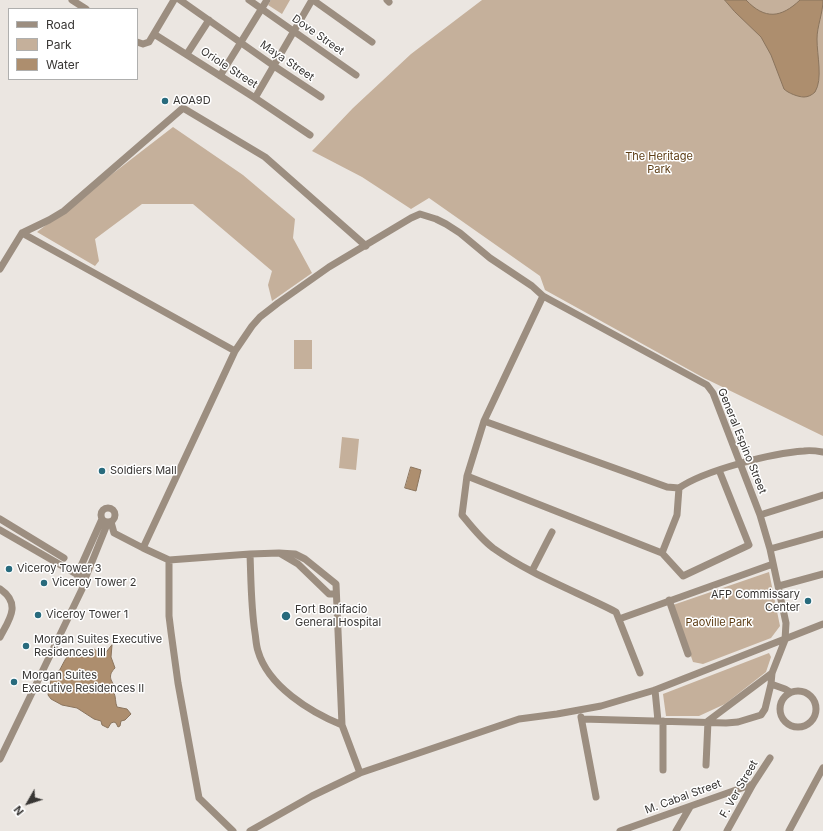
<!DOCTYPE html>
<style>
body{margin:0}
#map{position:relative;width:823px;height:831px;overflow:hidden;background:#ebe6e1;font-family:Inter,sans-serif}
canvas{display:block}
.legend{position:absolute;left:8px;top:8px;width:130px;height:72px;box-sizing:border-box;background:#fff;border:1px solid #afafae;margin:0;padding:5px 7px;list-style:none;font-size:12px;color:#383634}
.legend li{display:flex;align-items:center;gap:8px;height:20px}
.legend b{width:20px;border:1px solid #afafae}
.north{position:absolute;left:8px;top:783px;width:40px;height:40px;-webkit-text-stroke:3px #fff;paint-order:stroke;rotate:231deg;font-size:11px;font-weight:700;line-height:16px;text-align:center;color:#383634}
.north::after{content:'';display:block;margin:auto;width:14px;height:18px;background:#383634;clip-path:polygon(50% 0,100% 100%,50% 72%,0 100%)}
</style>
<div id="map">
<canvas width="823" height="831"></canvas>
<ul class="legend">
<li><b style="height:5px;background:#9c8e80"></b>Road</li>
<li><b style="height:11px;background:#c5b09b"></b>Park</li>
<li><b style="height:11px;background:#ad8e6e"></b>Water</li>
</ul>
<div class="north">N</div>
</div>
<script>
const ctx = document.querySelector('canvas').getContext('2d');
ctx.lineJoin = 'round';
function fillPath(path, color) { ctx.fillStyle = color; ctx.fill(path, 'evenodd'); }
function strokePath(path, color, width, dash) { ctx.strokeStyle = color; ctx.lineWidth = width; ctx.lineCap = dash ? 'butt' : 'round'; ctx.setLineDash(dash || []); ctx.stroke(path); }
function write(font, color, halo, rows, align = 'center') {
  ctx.font = font + ' Inter,sans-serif'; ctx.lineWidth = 3; ctx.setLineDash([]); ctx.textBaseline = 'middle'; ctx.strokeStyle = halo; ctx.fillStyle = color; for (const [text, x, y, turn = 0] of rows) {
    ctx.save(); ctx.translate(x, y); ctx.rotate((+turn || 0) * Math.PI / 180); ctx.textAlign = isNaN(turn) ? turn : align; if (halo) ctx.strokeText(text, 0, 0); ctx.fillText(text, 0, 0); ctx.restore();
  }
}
fillPath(new Path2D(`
 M271,0h19l-8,14 -14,-9z
 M482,0h341v436l-119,-58 -159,-88 -5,-14 -111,-78 -18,11 -49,-32 -50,-26 41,-43 58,-54z
 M173,127l70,48 52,44 -2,19 19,35 -40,28 -4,-16 4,-14 -79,-67h-51l-47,35 4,22 -4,5 -58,-34z
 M294,340h18v29h-18z
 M342,437l17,2 -3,31 -17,-2z
 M769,572l11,54 -9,12 -68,26 -10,-2 -20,-57z
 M769,653l2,4 -5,15 -41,32 -26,12h-33l-3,-22z`), '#c5b09b');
const water = new Path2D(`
 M725,0h21c19,20 35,18 54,0h23c0,13 -6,26 -6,39 0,17 6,40 -2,53 -3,3 -7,5 -11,5 -6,0 -16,-4 -20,-8l-13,-34 -10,-18 -26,-25z
 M411,467l10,3 -5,21 -11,-3z
 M112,645l-1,12 4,11c-8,8 -4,13 2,21l-3,4c2,4 1,9 3,14l10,2 4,5 -6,6 -4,1 -1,5 -2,1 -2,-4 -2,-1 -3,1 -3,5 -6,-3 -1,-4 -7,-2 -17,-11 -15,-3 -11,-6 -3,-4 4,-20 3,-3 4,-1c5,-8 10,-24 22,-21 3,0 7,2 10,2l3,-3 6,4 6,-1z`);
fillPath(water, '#ad8e6e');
strokePath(water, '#8a745d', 1);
strokePath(new Path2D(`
 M72,0l14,9
 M180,0l94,66 47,31
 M249,0l107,75
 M313,0l59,42
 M387,0l2,2
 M154,34l101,64 55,37
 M137,42l6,2 6,-2 25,-42
 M187,54l22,-34
 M220,76l47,-76
 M255,98l57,-98
 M22,233l213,118
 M0,269l22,-36 27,-13 15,-9 119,-103 82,49 101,89
 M543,296l-59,125 -17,55 -5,39c9,11 19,24 31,33 38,27 82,43 123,64l24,61
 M484,421l183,66 12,1c26,-18 94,-35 125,-37 6,-1 13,0 19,1
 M467,476l195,77 21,23 66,-31 -30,-75
 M101 515a7 7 0 1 1 14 0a7 7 0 1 1-14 0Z
 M760,515l63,-20
 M0,519l64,39
 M111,522l3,11 29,15 26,12 81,-6 29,-1 16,1 10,5 31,25 6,141
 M0,530l85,49
 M143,548l92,-197 17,-25 8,-9 18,-14 51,-36 82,-49 9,-4 16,5 10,5 14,9 30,25 42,28 11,10 164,89 6,8 47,122 10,34 16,74 -1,17 -13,33 -1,11 -6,25 -4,6 -23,7 -12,1 -144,-4
 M770,549l53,-15
 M662,553l15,-38 2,-27
 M250,554c1,26 1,53 5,79 1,6 1,12 3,18 10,35 52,61 84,74l18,48
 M281,554l17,10 31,30h7
 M169,560v56l2,16 7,51 21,115 34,33
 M532,571l20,-39
 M77,575l25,-56
 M779,586l44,-12
 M0,589c22,15 9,31 0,48
 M669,600l19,54
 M619,619l154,-55
 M771,684l14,5 5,3
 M655,690l3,31
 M780 709a18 18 0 1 1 36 0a18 18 0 1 1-36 0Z
 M581,717l15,80
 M0,759l85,-176v-4l23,-57
 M706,765l2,-44 64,-48
 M663,770v-49
 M250,831l62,-35 48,-23 159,-54 38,-5 44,-8 54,-16 168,-66
 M620,831l133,-47
 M676,831l14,-24
 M727,831l26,-47 17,-26
 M789,831l34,-63`), '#9c8e80', 7);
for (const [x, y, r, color] of [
 [165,101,4,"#286b7d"],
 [102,471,4,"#286b7d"],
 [9,569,4,"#286b7d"],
 [44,583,4,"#286b7d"],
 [808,601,4,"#286b7d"],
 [38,615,4,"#286b7d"],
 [286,616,5,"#286b7d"],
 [26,646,4,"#286b7d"],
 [14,682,4,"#286b7d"]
]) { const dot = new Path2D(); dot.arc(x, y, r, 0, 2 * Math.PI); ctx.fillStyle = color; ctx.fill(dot); strokePath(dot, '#fff', 1.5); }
write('11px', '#383634', '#fff', [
 ["Dove Street",318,35,35],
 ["Maya Street",287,61,34],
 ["Oriole Street",229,68,33],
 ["General Espino Street",742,441,68],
 ["F. Ver Street",739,789,-60],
 ["M. Cabal Street",683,797,-20]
]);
write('11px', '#383634', '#fff', [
 ["AOA9D",173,101],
 ["Soldiers Mall",110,471],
 ["Viceroy Tower 3",17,569],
 ["Viceroy Tower 2",52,583],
 ["AFP Commissary",800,595,"right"],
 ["Center",800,608,"right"],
 ["Fort Bonifacio",295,610],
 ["General Hospital",295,623],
 ["Viceroy Tower 1",46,615],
 ["Morgan Suites Executive",34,640],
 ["Residences III",34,653],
 ["Morgan Suites",22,676],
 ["Executive Residences II",22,689]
], 'left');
write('11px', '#5d3d15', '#fff', [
 ["The Heritage",659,157],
 ["Park",659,170],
 ["Paoville Park",719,623]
]);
</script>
